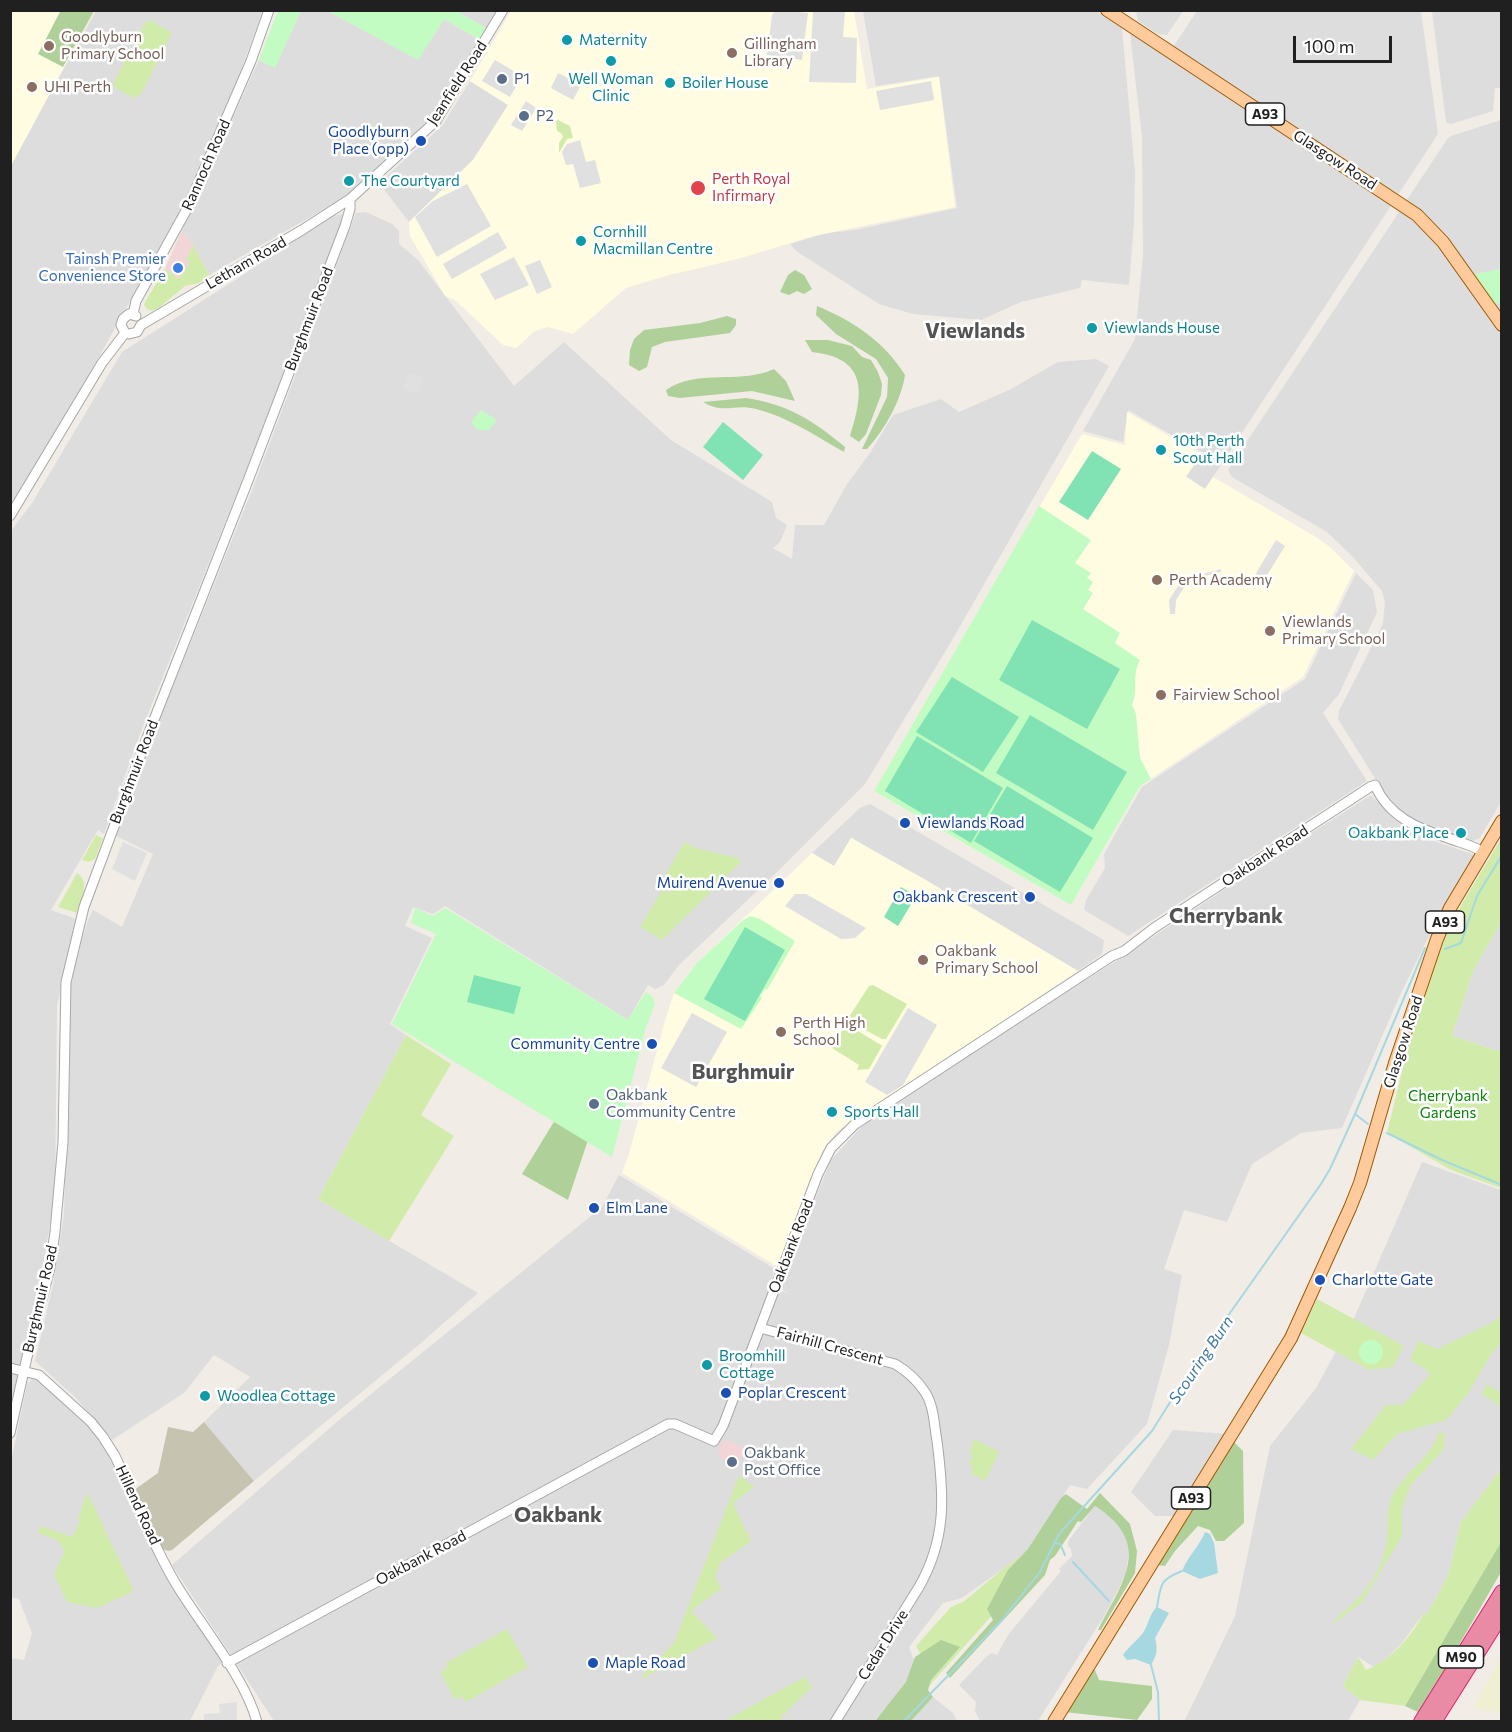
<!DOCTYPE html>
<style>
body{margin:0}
#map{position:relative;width:1512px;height:1732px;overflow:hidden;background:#f1ece6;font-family:Commissioner,sans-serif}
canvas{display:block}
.frame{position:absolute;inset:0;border:12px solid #202020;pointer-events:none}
.scale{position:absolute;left:1293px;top:36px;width:99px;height:27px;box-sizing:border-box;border:3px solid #202020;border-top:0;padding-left:8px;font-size:18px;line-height:21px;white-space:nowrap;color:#202020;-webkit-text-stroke:4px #fff;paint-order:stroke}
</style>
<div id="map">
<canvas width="1512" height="1732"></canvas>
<div class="frame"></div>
<div class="scale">100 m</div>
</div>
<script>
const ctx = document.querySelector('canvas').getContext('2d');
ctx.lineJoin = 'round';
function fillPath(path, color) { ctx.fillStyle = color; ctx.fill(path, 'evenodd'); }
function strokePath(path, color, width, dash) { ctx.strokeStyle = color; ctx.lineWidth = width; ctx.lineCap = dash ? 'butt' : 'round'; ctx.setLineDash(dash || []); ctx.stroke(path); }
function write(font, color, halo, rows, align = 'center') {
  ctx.font = font + ' Commissioner,sans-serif'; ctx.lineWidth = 5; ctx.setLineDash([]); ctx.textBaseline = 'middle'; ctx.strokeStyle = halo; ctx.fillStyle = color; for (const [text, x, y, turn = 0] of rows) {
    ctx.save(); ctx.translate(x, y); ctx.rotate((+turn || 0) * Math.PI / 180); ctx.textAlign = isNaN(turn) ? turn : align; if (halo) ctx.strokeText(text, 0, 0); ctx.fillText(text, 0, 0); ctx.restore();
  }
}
fillPath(new Path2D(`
 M96,11h167l-24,64 -62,142 -101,181 -62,103h-3l-1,-335z
 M301,11h27l90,48 26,-40 36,21 -38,67 -33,33 -62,56 -138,79 -16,-30 -11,-15 77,-170 16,7z
 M457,11h40l-11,18z
 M863,11h233l26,17 13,145 -1,50 -5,62 -47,-5 -2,8 -59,14 -40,18 -68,-6 -34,-10 -83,-53 -6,-7 36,-11 29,-3 102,-22 -18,-132 -63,10z
 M1136,11v-1l47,1 -16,24 -9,-1 -20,-13z
 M1197,11h224l17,123 -233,355 -19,-13 17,-23 -75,-43 -5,32 -40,-11 52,-92 8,-84 -1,-117 -12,-105 37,23z
 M1432,11h69v77h-6l-2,23 -42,13 -5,-2z
 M470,81l38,24 -35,55 -64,62 -30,-39 63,-57z
 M1501,120l1,680 -22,38 -8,3 -50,-16 -22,-14 -17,-20 -45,-72 1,-8 44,-87 2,-22 -3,-11 -29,-34 -26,-25 -95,-55 -4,-7 220,-332 3,-2z
 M366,212l26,12 7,7v13l19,16 96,126 50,-44 107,98 101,62 4,16 11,7 -7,17 -7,6 19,11 3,-34h29l23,-41 23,-31 23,-38 48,-16 18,13 50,-22 49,-28 38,-3 13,7 -158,276 -86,142 -89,89 -97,92 -15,20 -9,4 -7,-4 -20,35 -183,-114 -12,8 -20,-7 -8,19 27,12 -42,86 16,11 -88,164 160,94 -57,50 -167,138 -50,-59 46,-45 -36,-22 -30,38 -72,47 -37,-43 -40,-36 18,-76 11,-71 5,-164v-55l7,-37 12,-38 5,-10 29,17 31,-73 -37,-18 33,-90 105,-261 102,-272z
 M345,214l-67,178 -135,334 -39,108 -6,-4 -47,80 25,9 -19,87 -2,189 -17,99 -27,112v-875l21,-28 90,-151 121,-77 87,-59z
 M1356,573l17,17 4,22 -38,82 -16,19 44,68 -239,155 -44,-26 2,-10 19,-32 -1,-14 38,-67 163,-108z
 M1371,795l22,24 26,17 56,19 -51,91 -23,47 -59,135 -41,5 -49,31 -25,58 -43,-12 -20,59 18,6 -13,70 -22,79 -60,65 -17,-4 -42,66 -66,47 -19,5 -34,44 9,24 -44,50h-600l-102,-156 167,-145 263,-213 17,-32 156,94 -6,17 20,8 -9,-6v-3l51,-125 29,-32 87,-61 174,-109 151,-100z
 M870,804l234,136 -2,14 -24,17 -226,-133 -18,28 -22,-13 48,-45z
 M1501,922v130l-49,-16 21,-65z
 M1422,1162l79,28 1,211 -3,4 3,7 -1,57 -40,53 -13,54 -21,38 -3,-1 -22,30 -15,15 -13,9 -16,-10 -15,29 17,14 -12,21 -164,1 51,-106 35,-170 46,-58 38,-70z
 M34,1377l50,44 20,24 66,137 52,81 -4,3 -28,55 -179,1 -1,-64 14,2 8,-27 -13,-34 -8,-2 -1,-130 17,-83z
 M1173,1430l54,4 -52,82h-20l-24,-24z
 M1095,1506l13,9 17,18 4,16 -3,25 -20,39 -68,108h-58l-5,-10 1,-9 -17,-17 28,-29 5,-3 5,2 11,-20 53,-64 -2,-2 13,-13 -1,-7 -3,-3v-5z
 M933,1697l20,16 4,8 -47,1z`), '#dedddd');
fillPath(new Path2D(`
 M182,230l11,15 -6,15 3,2 -11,18 -14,-11z
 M723,1439l23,9 -9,18 -15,-6 -4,-7z`), '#f2d5d6');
fillPath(new Path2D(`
 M10,11h84l-82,153 -2,-1z
 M511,11h343l13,78 72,-12 16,130 -141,29 -76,23 -69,16 -43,13 -53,46 -25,-7 -13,4 -19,17 -13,-3 -48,-45 -10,-4 -35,-60 -1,-14 64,-62 35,-55 -38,-24z
 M1127,412l74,42 -15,23 19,12 8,-12 103,60 14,10 24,24 -51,106 -163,109 -69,119 -197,-114 208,-357 43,11z
 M851,838l75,42 152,91 -241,160 -15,20 -44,116 -156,-94 7,-19 37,-137 8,-24 11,-15 11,-14 116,-111 22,13z`), '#fffce1');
fillPath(new Path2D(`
 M204,1422l50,59 -82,69 -4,1 -5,-2 -3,-5 -26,-54 24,-17 10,-46 25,5z`), '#c6c4b1');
fillPath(new Path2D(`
 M1501,1657v56l-28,-5z`), '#f0efd1');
fillPath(new Path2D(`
 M146,21h6l20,12 -31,61 -8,4 -17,-10 -3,-4z
 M558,120l12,6 3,12 -6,1 -8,14v-10l4,-6 -2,-4 -4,-2 -1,-10z
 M193,245l16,30 -10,8 -14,3 -25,21 -8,4 -5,-2 -3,-4 1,-3 20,-33 14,10 11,-17 -4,-2z
 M96,835l7,3 -8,21 -6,3 -7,-2z
 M1501,839v83l-28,49 -21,65 49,16v136l-50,-18 -64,-37 18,-74 36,-116 10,-21z
 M684,842l11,6 43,10 3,4 -79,78 -22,-13 23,-38 7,4 4,-7 -3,-2 1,-7 -6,-3z
 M77,873c14,9 4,27 0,40l-19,-6z
 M873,985l34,19 -21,35h-4l-35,-19 22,-34z
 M846,1024l35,21 1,1 -13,23 -12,1 2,-5 -27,-17z
 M406,1035l45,29 -30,51 33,21 -65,105 -71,-42z
 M1317,1299l87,47 -11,21 -24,3 -68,-37z
 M1501,1313v30l-9,10 -23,39 -23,28 -49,14 -24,26 -22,-11 35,-44h17l28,-32 -21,-13 8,-19 19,8 60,-29z
 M1487,1384l14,9v19l-2,-7 -18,-11z
 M1439,1432l6,1 -1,16 -34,37 -8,23v27l-40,66 -26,20 -2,-2c26,-21 45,-41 52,-75 3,-14 0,-32 5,-46 11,-26 41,-41 48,-67z
 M974,1439l25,13 -14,29 -14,-8 2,-6 -4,-3 4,-9 -4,-3z
 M1501,1469v73l-96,164 -45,-6 -17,-14 15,-29 8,13c26,-10 45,-34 58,-57l3,1 21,-38 13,-54z
 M739,1476l15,11 -20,15v4l17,35 -30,21 -6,16 7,10 -28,20 -1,5 24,25 -75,41 -1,-2 33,-34z
 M87,1492l47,99 -37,17 -30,-6 -13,-28 11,-23 -8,-11 -19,-7 2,-7 32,11 8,-16 -2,-2z
 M1064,1495l9,6 -47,76 -104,117 1,-35 -7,-13 35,-39 12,-5 41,-34 24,-17z
 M507,1629l21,38 -62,35 -4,-6 -7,4 -15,-28 8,-5 -2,-4z
 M805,1677l7,10 -31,30 3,4h-60z`), '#d1ecaa');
fillPath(new Path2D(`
 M61,10l33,1 -31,56 -25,-13z
 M795,270l9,5 8,14 -8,5 -7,-3 -8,4 -9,-3 8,-17z
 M817,306c36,15 67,35 88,69 -4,26 -20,54 -38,74h-5l25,-52 1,-19 -12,-19 -40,-25 -20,-19z
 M727,316l9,3v6l-6,8 -65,9 -13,5 -5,20 -8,4 -10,-6 1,-15 4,-11 10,-9 56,-7z
 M805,340h23l24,6 10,11 9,3 7,12 4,12 -1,11 -15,39 -7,8 -9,-6c14,-43 18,-78 -38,-84z
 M774,369l12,12 9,20 -43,-10 -72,7 -12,-2 -2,-6c32,-22 73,-5 108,-21z
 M746,398c41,6 67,22 99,49l-1,5c-28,-16 -56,-35 -88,-43 -22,-6 -31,6 -53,-7z
 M555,1120l33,20 -20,60 -46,-26z
 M1233,1441l10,10 1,72 -20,18h-8l-6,-11 -12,-4 -23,25 -10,15 -9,-1z
 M1100,1493l30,31 7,27 -2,22 -34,57h-3c25,-49 56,-86 -3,-124l-14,16 -3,-1 -23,35 -5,4 -5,15 -95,103 -4,-5 47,-53 -6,-11 21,-39 20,-21 33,-51 5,-4 21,15z
 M1501,1542v30l-81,141 -15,-7z
 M941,1640l19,7 -29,33 -3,10 5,7 -22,24h-36l31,-39 9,-25z
 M1095,1670l4,10 53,6v13l-15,21 -73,-8 27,-41z`), '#afd199');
fillPath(new Path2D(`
 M278,11h23l-26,57 -16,-8z
 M328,11h129l29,17 -6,12 -36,-21 -26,41z
 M1501,269v32l-3,3 -4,-1 -20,-29z
 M481,410l16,10 -8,10h-12l-6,-8z
 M1039,506l52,34 -16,23 16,10 -4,5 6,4 -5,8 5,3 -10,16 37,24 -5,10 25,17c-9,17 -1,28 -8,45l4,9 4,44 11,21 -11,7 -69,119 -197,-114z
 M415,908l18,8 12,-8 183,112 18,-28 7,5 2,7 -9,23 -34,130 -220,-133 44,-90 -25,-11z
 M750,916l10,3 35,22 -28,49 -2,-1 -5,7 2,2 -21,31 -67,-36 22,-29 46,-43z
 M1359 1352a12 12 0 1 1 24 0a12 12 0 1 1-24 0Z`), '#c3fcc2');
fillPath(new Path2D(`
 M723,422l40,33 -20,25 -40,-33z
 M1092,451l29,18 -33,51 -29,-18z
 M1032,620l88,49 -33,60 -88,-49z
 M952,677l67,40 -36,55 -67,-40z
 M1030,715l97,57 -34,58 -97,-57z
 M917,736l86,52 -32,55 -86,-52z
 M1007,786l86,52 -33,54 -86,-51z
 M901,887l15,9 -18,30 -14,-9z
 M745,927l40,23 -40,71 -41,-22z
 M474,975l47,12 -7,27 -47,-12z`), '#81e2b4');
fillPath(new Path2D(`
 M776,10l32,3 -6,47 -35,-5 5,-40z
 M845,11l-2,26 14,1 -1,45 -47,-1 4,-70z
 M495,60l27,16 -12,21 -28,-16z
 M558,73l23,12 -8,15 -22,-12z
 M931,81l3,19 -54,10 -4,-19z
 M526,101l10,7 -14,23 -11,-6z
 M580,140l6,22 9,-2 6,23 -21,5 -7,-24 -7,1 -4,-13 5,-8z
 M467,184l24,42 -54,31 -22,-40 18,-16z
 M498,232l9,16 -55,31 -9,-15z
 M514,257l15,28 -34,15 -15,-26z
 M540,260l12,27 -15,7 -12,-28z
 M408,373l16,5 -5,16 -16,-5z
 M1276,540l9,6 -21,34 -9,-5z
 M1221,569v3l-24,6 -1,4 -11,4 -9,14 -1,14h-5l-1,-14 11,-17 8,-5z
 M123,842l24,11 -12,28 -23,-12z
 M795,894h11l60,34 -11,10 -14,1 -56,-33z
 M908,1008l29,17 -34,60 -16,10 -22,-13z
 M692,1013l35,19 -31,55 -35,-19z
 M237,1702v19h-33v-7l16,-1 -1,-9z`), '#e0e0e0');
fillPath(new Path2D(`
 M1205,1532l5,2 4,9 4,30 -18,6 -18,-8c6,-15 17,-24 23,-39z
 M1157,1607l12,6 -14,25c3,11 2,17 -4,27l-16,-6 -8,1 -4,-5c6,-9 14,-14 20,-22 6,-9 6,-19 14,-26z`), '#a5d8e0');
strokePath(new Path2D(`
 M1445,949l16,-6 16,-47 25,-41
 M1355,1114l13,10
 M1387,1133l55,27 60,25
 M1054,1542l6,2 5,11
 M1073,1562l36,39
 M1157,1607c4,-22 2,-27 25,-36
 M1151,1665l7,27 1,30
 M903,1722l98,-101 39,-49 19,-38 93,-103 42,-67 127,-180 9,-15 25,-55 70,-166`), '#a5d8e0', 2);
const tertiary = new Path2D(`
 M133,314l3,-13 51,-92 64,-148 18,-51
 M125,333l4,1 8,-2 4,-7 161,-95 48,-31 86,-78 67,-111
 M125,333l-4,-8 2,-6 6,-5 7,2
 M10,516l92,-153 23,-30
 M760,1328l135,36c12,7 22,16 30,28 9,14 9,32 12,49 7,54 10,97 -18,146l-84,135
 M10,1368l29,7 52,47 12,15 12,19c20,42 37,88 61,128 24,40 69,93 81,138
 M10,1433l17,-76 23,-89 5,-36 8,-90 3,-160 18,-75 66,-177 99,-252 96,-252 5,-17v-10
 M227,1663l441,-239h7l39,17 9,-15 95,-252 13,-26 23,-23 258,-169 12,-5 30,-23 216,-141 5,-2c13,31 43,44 73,53 13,5 24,7 35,14`);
const primary = new Path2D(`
 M1107,10l310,205 26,27 59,83
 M1054,1722l237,-384 59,-130 10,-25 35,-120 42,-124 13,-31 52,-87`);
const motorway = new Path2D(`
 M1421,1722l81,-130
 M1434,1722l68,-108`);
strokePath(tertiary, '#a7a7a7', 11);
strokePath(primary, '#9c5900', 14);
strokePath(motorway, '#e22075', 16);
strokePath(tertiary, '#fff', 9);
strokePath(primary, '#ffcb9d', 12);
strokePath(motorway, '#ea8ba6', 14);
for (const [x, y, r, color] of [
 [567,40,6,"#0f9aa8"],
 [49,46,6,"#8d6e63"],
 [732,53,6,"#8d6e63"],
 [611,61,6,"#0f9aa8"],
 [502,79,6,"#5c6f8a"],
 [670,83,6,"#0f9aa8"],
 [32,87,6,"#8d6e63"],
 [524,116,6,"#5c6f8a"],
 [421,141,6,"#1a4fb4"],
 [349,181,6,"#0f9aa8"],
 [698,188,8,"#e0444e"],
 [581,241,6,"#0f9aa8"],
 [178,268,6,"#3f7fe0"],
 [1092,328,6,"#0f9aa8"],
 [1161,450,6,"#0f9aa8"],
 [1157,580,6,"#8d6e63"],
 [1270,631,6,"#8d6e63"],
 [1161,695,6,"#8d6e63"],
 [905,823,6,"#1a4fb4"],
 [1461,833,6,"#0f9aa8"],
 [779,883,6,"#1a4fb4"],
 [1030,897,6,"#1a4fb4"],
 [923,960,6,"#8d6e63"],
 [781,1032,6,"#8d6e63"],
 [652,1044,6,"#1a4fb4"],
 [594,1104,6,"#5c6f8a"],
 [832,1112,6,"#0f9aa8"],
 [594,1208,6,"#1a4fb4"],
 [1320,1280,6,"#1a4fb4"],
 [707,1365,6,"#0f9aa8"],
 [726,1393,6,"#1a4fb4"],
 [205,1396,6,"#0f9aa8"],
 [732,1462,6,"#5c6f8a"],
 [593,1663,6,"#1a4fb4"]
]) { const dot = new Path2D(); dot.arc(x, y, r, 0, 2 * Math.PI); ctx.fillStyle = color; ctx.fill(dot); strokePath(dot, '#fff', 2); }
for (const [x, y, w] of [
 [1265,114,39],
 [1445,922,39],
 [1191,1498,39],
 [1461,1657,45]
]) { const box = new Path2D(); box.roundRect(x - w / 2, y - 11, w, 22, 4.5); ctx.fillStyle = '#fff'; ctx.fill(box); strokePath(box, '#202020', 1.5); }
write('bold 14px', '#202020', null, [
 ["A93",1265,114],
 ["A93",1445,922],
 ["A93",1191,1498],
 ["M90",1461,1657]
]);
write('15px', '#785e54', '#fff', [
 ["Goodlyburn",61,37],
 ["Primary School",61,54],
 ["Gillingham",744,44],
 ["Library",744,61],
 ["UHI Perth",44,87],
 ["Perth Academy",1169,580],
 ["Viewlands",1282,622],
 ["Primary School",1282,639],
 ["Fairview School",1173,695],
 ["Oakbank",935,951],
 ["Primary School",935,968],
 ["Perth High",793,1023],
 ["School",793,1040]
], 'left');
write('15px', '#0d838f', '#fff', [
 ["Maternity",579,40],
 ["Well Woman",611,79,"center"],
 ["Clinic",611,96,"center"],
 ["Boiler House",682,83],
 ["The Courtyard",361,181],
 ["Cornhill",593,232],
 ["Macmillan Centre",593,249],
 ["Viewlands House",1104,328],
 ["10th Perth",1173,441],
 ["Scout Hall",1173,458],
 ["Oakbank Place",1449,833,"right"],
 ["Sports Hall",844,1112],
 ["Broomhill",719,1356],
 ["Cottage",719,1373],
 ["Woodlea Cottage",217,1396]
], 'left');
write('15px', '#4e5e75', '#fff', [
 ["P1",514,79],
 ["P2",536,116],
 ["Oakbank",606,1095],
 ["Community Centre",606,1112],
 ["Oakbank",744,1453],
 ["Post Office",744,1470]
], 'left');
write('15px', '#202020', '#fff', [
 ["Jeanfield Road",457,83,-57],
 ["Glasgow Road",1335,160,33],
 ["Rannoch Road",206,165,-66],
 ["Letham Road",246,263,-30],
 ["Burghmuir Road",309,319,-69],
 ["Burghmuir Road",134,772,-69],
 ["Oakbank Road",1265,856,-33],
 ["Glasgow Road",1403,1042,-72],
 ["Oakbank Road",791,1246,-69],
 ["Burghmuir Road",40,1299,-77],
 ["Fairhill Crescent",830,1346,15],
 ["Hillend Road",138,1505,65],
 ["Oakbank Road",421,1558,-28],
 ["Cedar Drive",883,1645,-58]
]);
write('15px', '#164399', '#fff', [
 ["Goodlyburn",409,132,"right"],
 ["Place (opp)",409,149,"right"],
 ["Viewlands Road",917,823],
 ["Muirend Avenue",767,883,"right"],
 ["Oakbank Crescent",1018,897,"right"],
 ["Community Centre",640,1044,"right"],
 ["Elm Lane",606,1208],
 ["Charlotte Gate",1332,1280],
 ["Poplar Crescent",738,1393],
 ["Maple Road",605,1663]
], 'left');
write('15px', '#be3a42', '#fff', [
 ["Perth Royal",712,179],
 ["Infirmary",712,196]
], 'left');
write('15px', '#366cbe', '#fff', [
 ["Tainsh Premier",166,259],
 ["Convenience Store",166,276]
], 'right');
write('15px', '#098407', '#fff', [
 ["Cherrybank",1448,1096],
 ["Gardens",1448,1113]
]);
write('italic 16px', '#427ca4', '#fff', [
 ["Scouring Burn",1201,1360,-56]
]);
write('bold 21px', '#535353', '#fff', [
 ["Viewlands",975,331],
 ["Cherrybank",1226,916],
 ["Burghmuir",743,1072],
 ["Oakbank",558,1515]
]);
</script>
